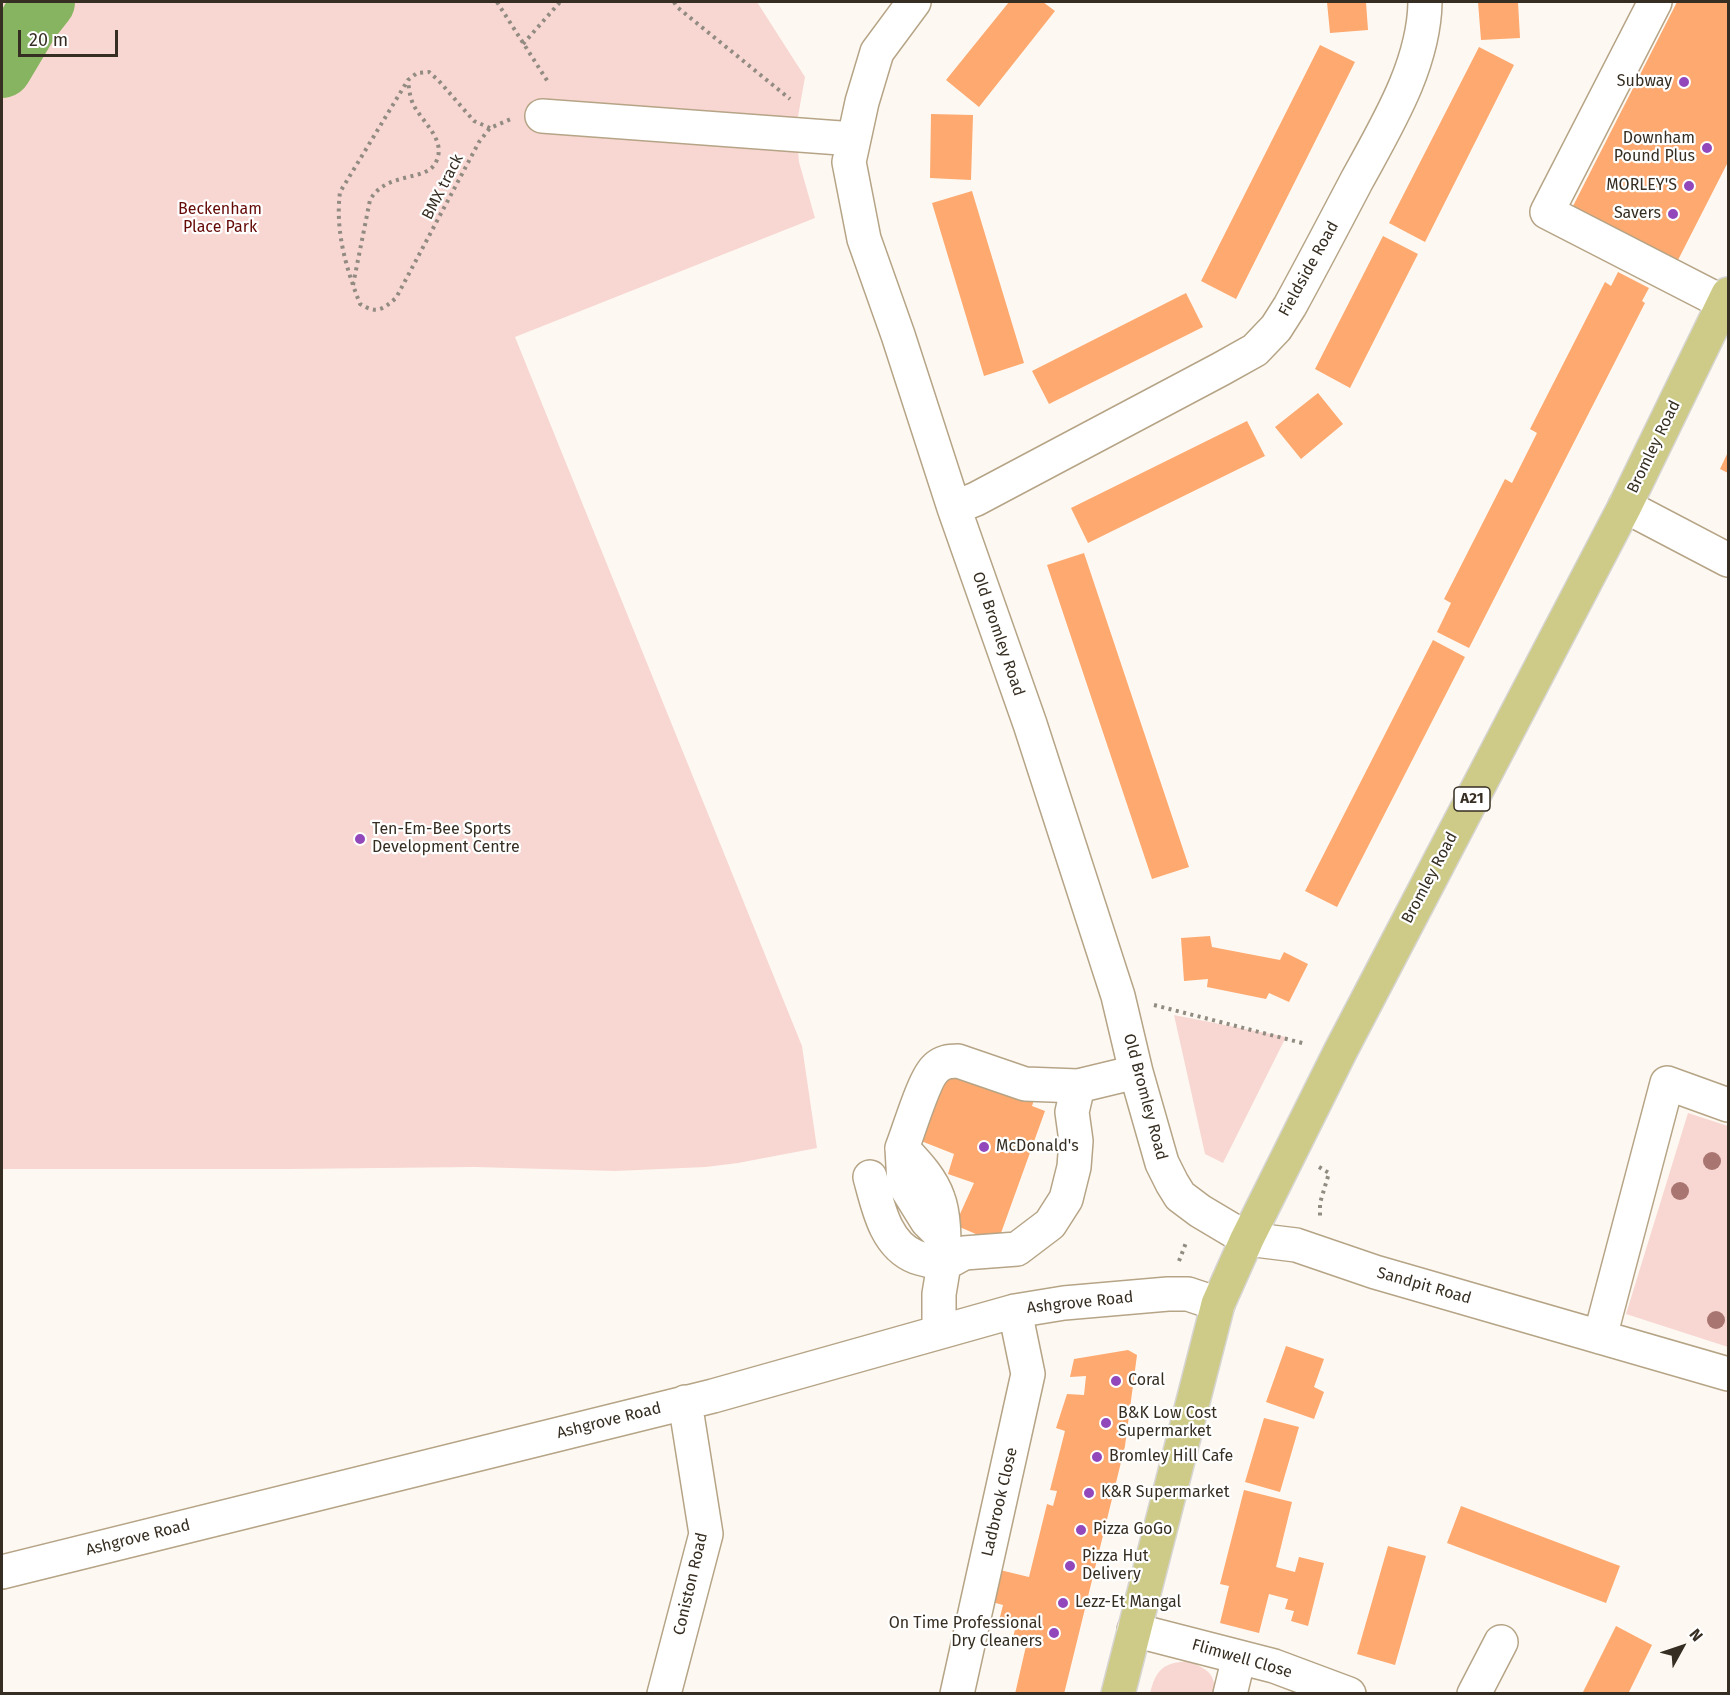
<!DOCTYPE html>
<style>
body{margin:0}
#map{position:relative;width:1730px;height:1695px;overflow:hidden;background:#fdf9f2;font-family:"Fira Sans",sans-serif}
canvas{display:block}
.frame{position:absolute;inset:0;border:3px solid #362e22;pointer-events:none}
.north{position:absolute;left:1652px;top:1617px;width:60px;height:60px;-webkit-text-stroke:4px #fff;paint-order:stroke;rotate:50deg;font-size:16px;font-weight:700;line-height:24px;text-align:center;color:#362e22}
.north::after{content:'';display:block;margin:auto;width:21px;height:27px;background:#362e22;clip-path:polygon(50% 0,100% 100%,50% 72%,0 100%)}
.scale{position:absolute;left:18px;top:30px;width:100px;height:27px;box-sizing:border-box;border:3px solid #362e22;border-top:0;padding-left:8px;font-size:18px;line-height:21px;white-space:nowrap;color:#362e22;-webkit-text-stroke:4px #fff;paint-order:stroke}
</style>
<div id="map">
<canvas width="1730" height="1695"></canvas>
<div class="frame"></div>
<div class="north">N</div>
<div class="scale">20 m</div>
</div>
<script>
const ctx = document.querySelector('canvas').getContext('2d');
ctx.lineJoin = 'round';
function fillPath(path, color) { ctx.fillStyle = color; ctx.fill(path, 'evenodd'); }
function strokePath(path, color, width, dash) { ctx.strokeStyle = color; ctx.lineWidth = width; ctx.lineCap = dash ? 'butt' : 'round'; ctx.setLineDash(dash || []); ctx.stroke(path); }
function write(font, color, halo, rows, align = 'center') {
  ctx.font = font + ' "Fira Sans",sans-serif'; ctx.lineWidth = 4.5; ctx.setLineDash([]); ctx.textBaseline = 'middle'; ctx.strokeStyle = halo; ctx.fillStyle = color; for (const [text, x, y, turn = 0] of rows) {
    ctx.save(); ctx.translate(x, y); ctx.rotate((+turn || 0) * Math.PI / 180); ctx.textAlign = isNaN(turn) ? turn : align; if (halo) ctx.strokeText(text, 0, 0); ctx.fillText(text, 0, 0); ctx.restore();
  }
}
fillPath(new Path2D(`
 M2,2h755l48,75 -9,51 3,34 16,56 -300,119 287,709 15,102 -79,15 -32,4 -91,4 -140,-4 -186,2h-287z
 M1174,1015l112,22 -63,126 -18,-9z
 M1688,1113l40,13v221l-102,-33z
 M1189,1661c18,9 26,11 26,32l-65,1c6,-26 14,-31 39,-33z`), '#f8d7d2');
strokePath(new Path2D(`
 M2,68l28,-47 15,-19`), '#86b460', 60);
fillPath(new Path2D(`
 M1009,2h34l12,9 -76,96 -33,-27z
 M1327,2h39l2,28 -38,3z
 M1478,2h40l2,36 -39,2z
 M1677,2h51v160l-50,98 -105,-54z
 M1320,45l35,17 -119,237 -35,-18z
 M1479,47l35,18 -89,177 -36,-19z
 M931,114l42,1 -2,65 -41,-2z
 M972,191l52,172 -40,13 -52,-173z
 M1383,236l35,18 -68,134 -35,-19z
 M1618,272l31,16 -7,13 3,2 -176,345 -32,-16 14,-29 -7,-4 61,-120 7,4 25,-50 -7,-4 75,-147 6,4z
 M1186,293l17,34 -154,77 -17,-33z
 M1318,393l25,31 -42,35 -26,-32z
 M1247,421l18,35 -177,87 -17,-35z
 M1728,452v21l-8,-4z
 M1084,553l105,314 -37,12 -105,-314z
 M1433,640l32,17 -128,250 -32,-16z
 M1210,936l2,11 68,13 4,-8 24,12 -19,38 -20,-9 -3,6 -59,-12 1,-8 -24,2 -3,-43z
 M960,1067l76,27 -4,12 13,5 -44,122 -16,5 -30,-13 19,-42 -26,-9 6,-20 -38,-15 23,-63z
 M1286,1346l38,13 -10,28 10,5 -10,27 -48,-17z
 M1128,1350l9,5 -12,91 -61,248h-49l11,-48 -14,-4 4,-17 -17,-4 4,-16 -11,-3 8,-32 29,7 18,-73 6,2 4,-15 -7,-1 15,-59 -9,-3 11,-34 17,1 2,-19 -16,1 4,-18z
 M1264,1418l35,9 -19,65 -35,-10z
 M1244,1490l48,12 -16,65 19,5 4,-15 25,6 -16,63 -17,-5 3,-10 -9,-2 3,-10 -19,-5 -10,39 -39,-10 9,-37 -9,-2z
 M1461,1506l159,60 -14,37 -159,-60z
 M1388,1546l38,10 -31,109 -38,-11z
 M1616,1626l36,19 -24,49h-46z`), '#fda96f');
const minor = new Path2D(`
 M914,2l-37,50 -15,50 -13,60 15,77 34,96 56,173 76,216 88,272 18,76 26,91 10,20 8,13 20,15 47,28 49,6 79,27 353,102
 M1655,2l-108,210 181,93
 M542,116l312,23
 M1625,506l103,54
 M954,508l22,-9 245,-130 34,-19 21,-22 14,-22c23,-42 45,-84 67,-126 30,-55 67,-115 68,-178
 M902,1148l2,36 23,37 9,9
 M870,1177c8,29 15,68 46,80 9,3 19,5 28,7 0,-19 1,-48 -6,-66 -7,-20 -22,-35 -36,-50 7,-17 22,-70 34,-80 6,-6 13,-7 22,-7l67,23 53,2
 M939,1331v-37l5,-30 20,-11 53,-4 33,-25 16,-25 8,-32 2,-26 -4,-29 6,-26 58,-14
 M1600,1337l67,-254 61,22
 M2,1572l711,-176 302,-85 49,-8 104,-9h20l30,10
 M1134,1630l140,36 75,28
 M664,1694l42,-160 -21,-132
 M957,1694l71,-320 -13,-63
 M1230,1694l9,-37
 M1474,1694l27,-52`);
const major = new Path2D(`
 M1118,1694l100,-390 29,-65 93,-187 285,-546 103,-212`);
strokePath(minor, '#b6a486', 36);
strokePath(major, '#d7d5d3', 36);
strokePath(new Path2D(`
 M497,2l51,80
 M674,2l3,5 113,92
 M523,44l37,-42
 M490,128l-16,-7 -35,-40 -10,-9 -12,1 -9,7 -68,112c-5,39 6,76 20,112 17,10 22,6 36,-6l83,-156 11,-14 21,-9
 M353,285l17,-85c16,-29 57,-18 66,-38 11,-22 -14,-40 -23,-58 -3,-7 -4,-15 -5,-23
 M1154,1005l152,39
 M1319,1167l10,6 -9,30v16
 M1179,1261l8,-21`), '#918b81', 4, [3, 4.5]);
strokePath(minor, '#fff', 33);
strokePath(major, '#cecb88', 33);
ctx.fillStyle = '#a97570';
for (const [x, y] of [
 [1712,1161],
 [1680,1191],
 [1716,1320]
]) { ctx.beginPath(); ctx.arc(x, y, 9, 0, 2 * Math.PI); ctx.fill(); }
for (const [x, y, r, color] of [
 [1684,82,6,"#9248ba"],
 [1707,148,6,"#9248ba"],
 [1689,186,6,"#9248ba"],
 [1673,214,6,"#9248ba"],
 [360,839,6,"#9248ba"],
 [984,1147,6,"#9248ba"],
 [1116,1381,6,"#9248ba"],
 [1106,1423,6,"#9248ba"],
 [1097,1457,6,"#9248ba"],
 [1089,1493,6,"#9248ba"],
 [1081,1530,6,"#9248ba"],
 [1070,1566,6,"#9248ba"],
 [1063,1603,6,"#9248ba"],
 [1054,1633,6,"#9248ba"]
]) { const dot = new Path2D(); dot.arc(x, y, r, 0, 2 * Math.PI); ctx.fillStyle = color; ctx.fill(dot); strokePath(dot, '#fff', 2); }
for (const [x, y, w] of [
 [1472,799,36]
]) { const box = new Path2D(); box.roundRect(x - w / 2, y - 12, w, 24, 4.5); ctx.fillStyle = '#fff'; ctx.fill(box); strokePath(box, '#362e22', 1.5); }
write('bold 15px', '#362e22', null, [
 ["A21",1472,799]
]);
write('16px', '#362e22', '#fff', [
 ["Subway",1672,82,"right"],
 ["Downham",1695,139,"right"],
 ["Pound Plus",1695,157,"right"],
 ["MORLEY'S",1677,186,"right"],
 ["Savers",1661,214,"right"],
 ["Ten-Em-Bee Sports",372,830],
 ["Development Centre",372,848],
 ["McDonald's",996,1147],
 ["Coral",1128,1381],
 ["B&K Low Cost",1118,1414],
 ["Supermarket",1118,1432],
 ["Bromley Hill Cafe",1109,1457],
 ["K&R Supermarket",1101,1493],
 ["Pizza GoGo",1093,1530],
 ["Pizza Hut",1082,1557],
 ["Delivery",1082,1575],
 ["Lezz-Et Mangal",1075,1603],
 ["On Time Professional",1042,1624,"right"],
 ["Dry Cleaners",1042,1642,"right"]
], 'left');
write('16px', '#362e22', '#fff', [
 ["BMX track",443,187,-63],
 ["Fieldside Road",1309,269,-61],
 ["Bromley Road",1654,447,-64],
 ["Old Bromley Road",998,634,71],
 ["Bromley Road",1430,878,-62],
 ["Old Bromley Road",1145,1097,75],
 ["Sandpit Road",1424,1286,16],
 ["Ashgrove Road",1080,1303,-6],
 ["Ashgrove Road",609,1421,-14],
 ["Ladbrook Close",1000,1502,-77],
 ["Ashgrove Road",138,1538,-14],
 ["Coniston Road",691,1584,-77],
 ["Flimwell Close",1242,1659,16]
]);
write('16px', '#640906', '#fff', [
 ["Beckenham",220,210],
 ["Place Park",220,228]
]);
</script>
